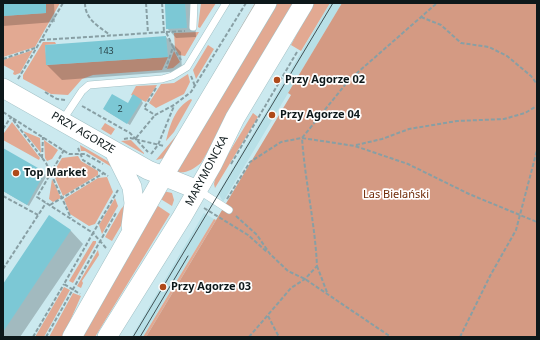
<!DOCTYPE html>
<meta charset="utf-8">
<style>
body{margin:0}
#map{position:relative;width:540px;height:340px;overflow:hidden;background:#cbe9ef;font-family:"Noto Sans",sans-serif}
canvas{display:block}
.frame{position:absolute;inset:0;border:4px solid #0d181a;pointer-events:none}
</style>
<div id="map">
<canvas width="540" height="340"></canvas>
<div class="frame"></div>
</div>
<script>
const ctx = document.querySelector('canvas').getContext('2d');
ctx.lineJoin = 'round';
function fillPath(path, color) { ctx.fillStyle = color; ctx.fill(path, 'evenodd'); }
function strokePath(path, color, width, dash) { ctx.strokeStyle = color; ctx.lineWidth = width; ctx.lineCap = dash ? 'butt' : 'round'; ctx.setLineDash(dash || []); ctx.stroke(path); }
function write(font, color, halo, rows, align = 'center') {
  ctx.font = font + ' "Noto Sans",sans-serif'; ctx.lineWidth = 3.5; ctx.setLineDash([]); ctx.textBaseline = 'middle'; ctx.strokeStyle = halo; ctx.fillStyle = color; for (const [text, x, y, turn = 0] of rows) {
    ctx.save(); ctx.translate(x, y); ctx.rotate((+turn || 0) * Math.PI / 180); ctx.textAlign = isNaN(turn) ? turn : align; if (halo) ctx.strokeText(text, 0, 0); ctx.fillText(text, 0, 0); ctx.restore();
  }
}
fillPath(new Path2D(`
 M330,3h12l-119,199 -5,-9z
 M204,213l10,6 -71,118h-14l3,-1z`), '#b8e0e7');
fillPath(new Path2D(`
 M46,3h14l-25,44 -32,10v-41l43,-3z
 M201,3h15l-16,25 -2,-1z
 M255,3h4l-95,155 -8,2 24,-29z
 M275,3h20l-94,160c-7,6 -16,11 -24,9z
 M313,3h17l-29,48 -10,-6z
 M199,32l-14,24 -6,-1 -4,-7 -1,-15z
 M43,42h12l1,2 -11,1 2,20 121,-8 -6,13 -69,5 -11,4 -14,16 -17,-1 -28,-15v-4z
 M208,45l6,4 -18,30 -3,-9z
 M33,50l-13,23 -5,2 -2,-1 1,-3 -11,-6v-5z
 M174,51l6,11 -7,6 -6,1z
 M188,74l2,8 -6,12 -28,14 -7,-5 12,-19 13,-1z
 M157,85l-11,17 -15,-7 5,-9z
 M191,99l1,1 -18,32 -8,9c4,-16 9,-34 25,-42z
 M253,113l5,4 -43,71 -1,-4 2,-10z
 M12,122l28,36 -1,2 -36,-20 1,-7z
 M105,123l10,6 -4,6 -10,-6z
 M23,131l17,7 1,15z
 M44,140l14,10 -6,9 -5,2 -2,-3z
 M131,140l13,13v1l-23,-13z
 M80,145l29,17 6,7 -30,-18h-4z
 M78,156l3,5 17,10v4l-35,21 -10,-23 9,-15z
 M107,177l6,15 -18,32 -6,2 -19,-12 -6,-15 34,-21z
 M52,179l9,19 -8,4 -4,-3z
 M163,191l9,2 2,7 -2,6 -13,-8z
 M115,198l3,8 -16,28 -3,-9z
 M128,201l-6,23 -10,17 -7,-4 16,-28z
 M155,204l15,10 -75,123h-15z
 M214,219l2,1 -70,117h-3z
 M93,241h3v2l-23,40 -4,-2z
 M98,250l1,5 -17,26 1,2 -2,5 -4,-2z
 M64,287l6,3 -26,47h-9z
 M73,293l8,3 -18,41h-14z`), '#e2a992');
fillPath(new Path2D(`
 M342,3h195v334h-391l145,-242 -3,-2z`), '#d49a83');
fillPath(new Path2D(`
 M3,3h51l1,19 -52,4z
 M165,3h29l2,34 -20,1 -9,-10z
 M166,37l15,15 1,19 -120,9 -15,-15z
 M141,100l2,3 -13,22 -24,-14z
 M3,149l44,26 -18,31 -26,-15z
 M49,217l22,14 12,13 -63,93h-17v-51z`), '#0003');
fillPath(new Path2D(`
 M3,3h43v10l-43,3z
 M165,3h20l2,25 -21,1z
 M166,36l2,21 -122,8 -1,-20z
 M112,94l16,9 5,-9 9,6 -15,24 -24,-15z
 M3,148l42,24 -18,33 -24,-14z
 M49,215l22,15 -68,102v-48z`), '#7cc8d5');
const lane = new Path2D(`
 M193,27l1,-24
 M62,121l20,-30 7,-6 73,-6 10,-3 15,-9 39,-64
 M198,190l31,20`);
const secondary = new Path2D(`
 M3,88l145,82 50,20
 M114,151l18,36 2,16 -3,23
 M72,337l91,-160 104,-174
 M107,337l75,-120 30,-52 23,-47 69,-115`);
strokePath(lane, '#a2c0c5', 8);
strokePath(secondary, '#a2c0c5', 20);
strokePath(new Path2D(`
 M85,3c0,16 13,23 25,32
 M146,3l2,30
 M162,3l2,29
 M421,17l20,8 20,18 28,4 18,9 24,20 6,8
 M166,32l19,-1
 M41,40l125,-8 7,15 -7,21
 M173,47l8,13
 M3,59l32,-11
 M191,76l4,10
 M18,79l45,-76
 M156,88l-12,20 11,7 19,-10 17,-13 55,-89
 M45,92l12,7 8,1
 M82,106l48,27 18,19
 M3,112l66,42h16l18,10
 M3,129l8,-12 35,46 25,55
 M136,138l19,-23
 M124,139l6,-1 34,8
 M356,145l26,-6 27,-10 48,-8 47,-2 21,-6 12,-7
 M78,148l5,12 25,16
 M64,150l-27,47 56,36 -29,51 16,10
 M151,154l7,-9 16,-39
 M42,158l1,-21
 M231,164l66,-112
 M3,196l35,19
 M227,199l23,-37 31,-20 21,-4 53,8 53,18 61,30 68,28
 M50,205l54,-32
 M204,208l44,27 19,17
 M236,216l21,19 13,19 18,17 17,8 86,58
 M106,248l-13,-15 25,-43
 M317,266l11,29
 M3,269l43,-66
 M268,316l11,21
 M33,337l31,-53
 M46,337l70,-124
 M249,337l42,-49 14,-9 12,-13c-2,-43 -12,-85 -15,-128l47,-58 88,-77
 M460,337l30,-61 26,-46 21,-80`), '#889fa4', 2, [4, 2]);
strokePath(lane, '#fff', 7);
strokePath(secondary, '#fff', 19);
strokePath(new Path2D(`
 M133,337l200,-334
 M140,337l48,-81`), '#415154', 1);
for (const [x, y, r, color] of [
 [277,80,4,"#af4a1a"],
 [272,115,4,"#af4a1a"],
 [16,173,4,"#af4a1a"],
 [163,287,4,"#af4a1a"]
]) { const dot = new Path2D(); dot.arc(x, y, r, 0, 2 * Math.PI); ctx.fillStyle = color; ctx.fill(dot); strokePath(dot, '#fff', 1.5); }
write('9px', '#294449', null, [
 ["143",106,51],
 ["2",120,109]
]);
write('bold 11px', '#0d181a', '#fff', [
 ["Przy Agorze 02",285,80],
 ["Przy Agorze 04",280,115],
 ["Top Market",24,173],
 ["Przy Agorze 03",171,287]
], 'left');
write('11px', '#0d181a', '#fff', [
 ["PRZY AGORZE",83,133,30],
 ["MARYMONCKA",207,171,-62]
]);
write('11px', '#6f2a06', '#fff', [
 ["Las Bielański",396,195]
]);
</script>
